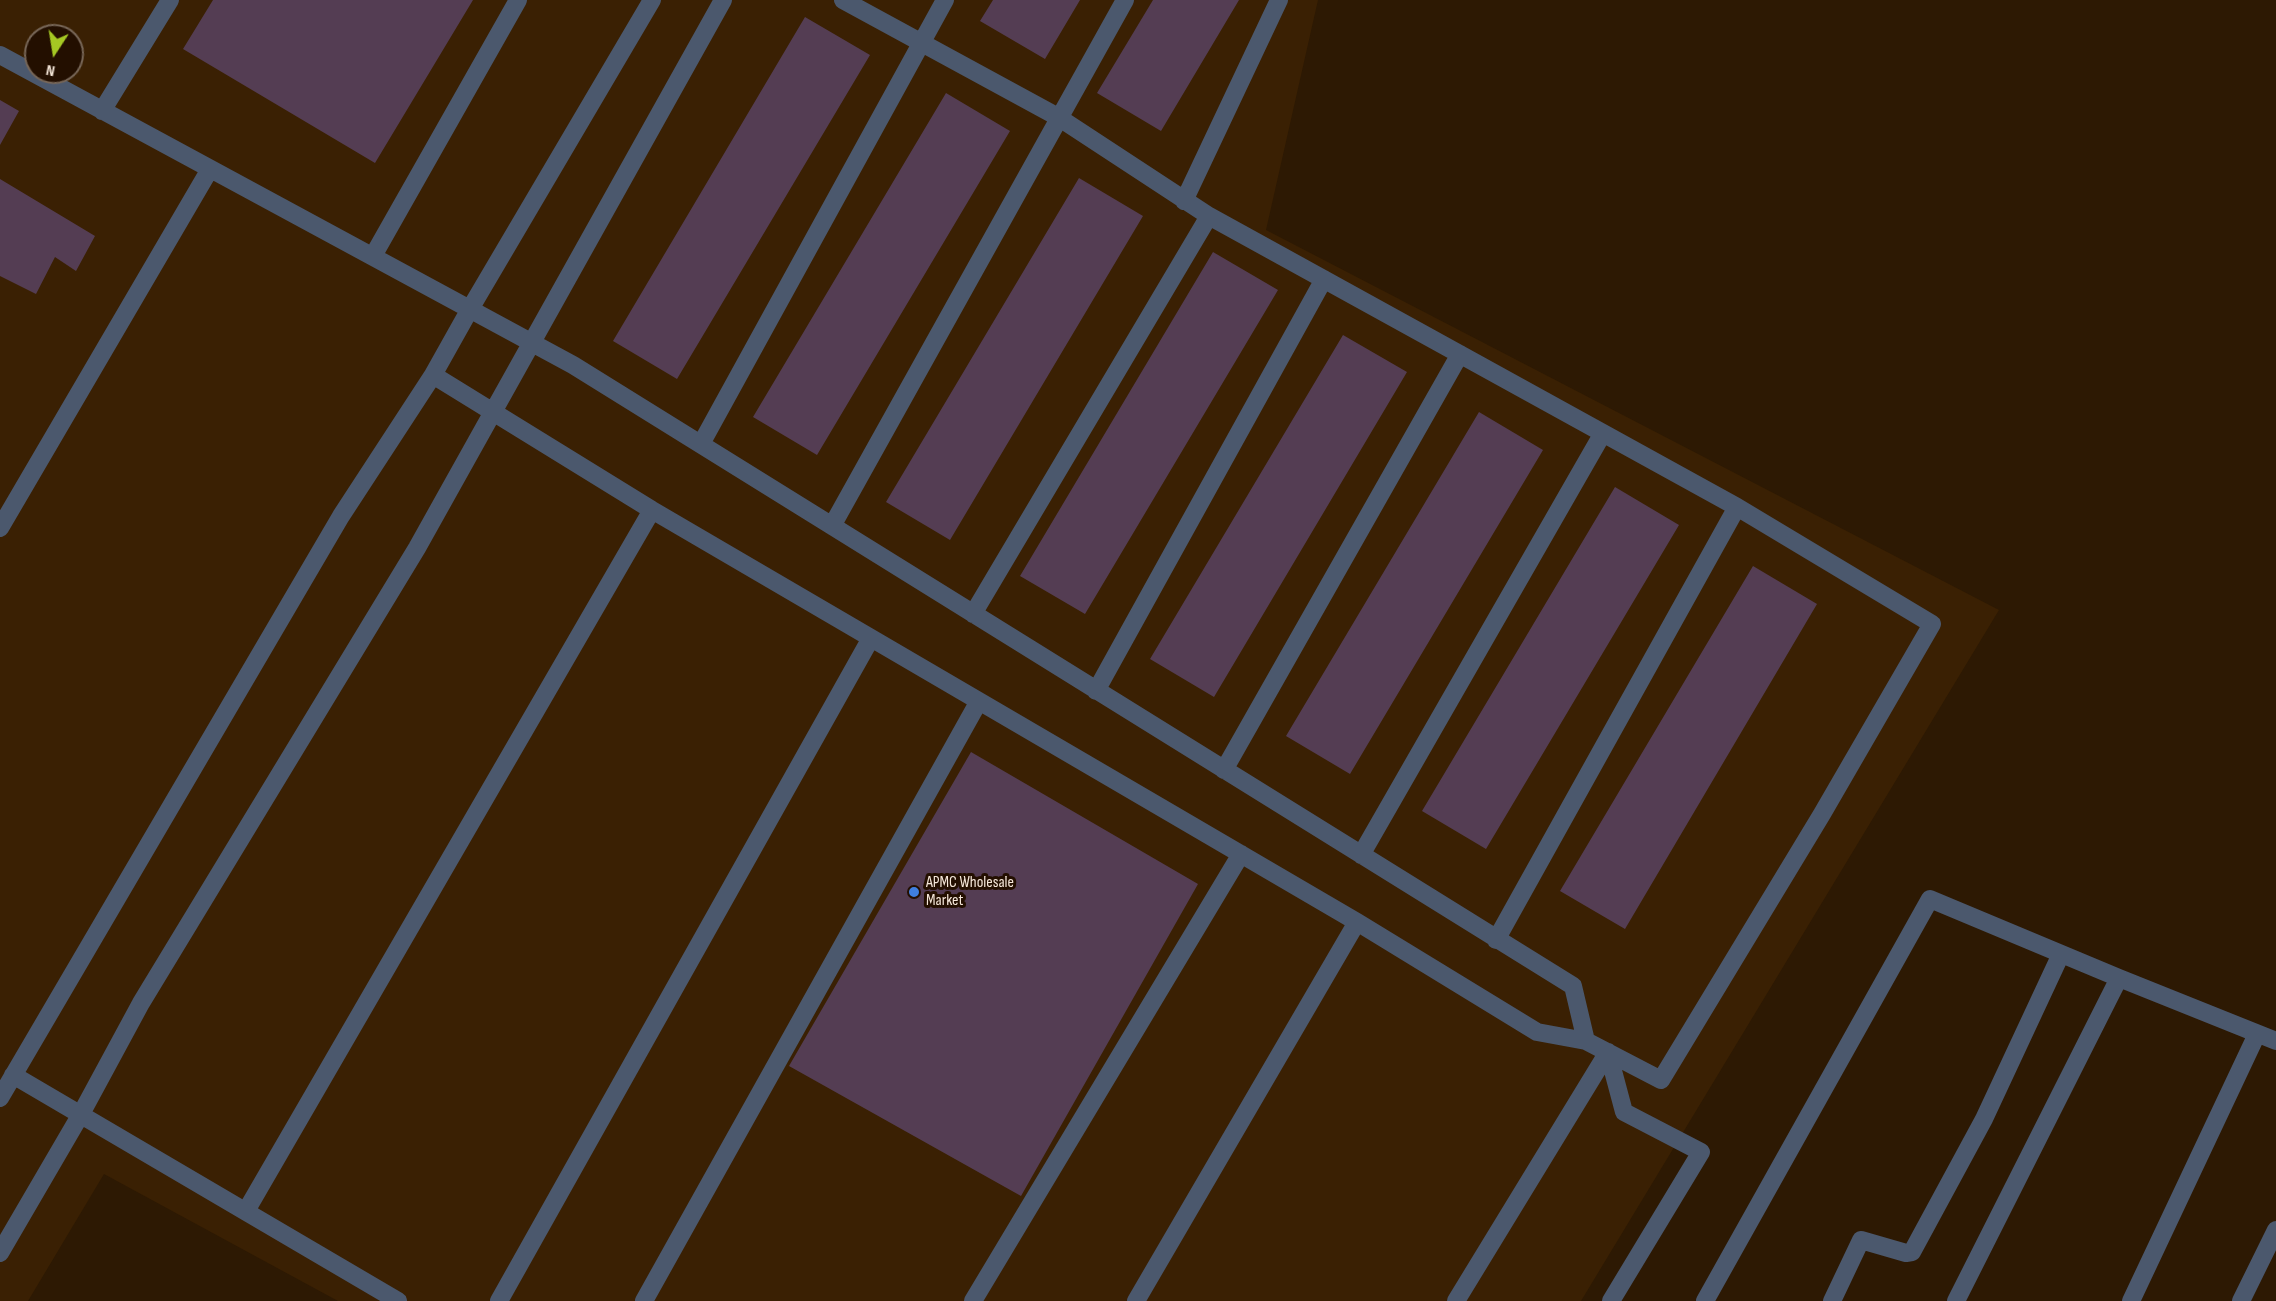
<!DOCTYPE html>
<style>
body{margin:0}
#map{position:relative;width:2276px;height:1301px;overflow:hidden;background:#2d1903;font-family:"Sofia Sans Condensed",sans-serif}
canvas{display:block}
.north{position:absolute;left:24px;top:24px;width:60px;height:60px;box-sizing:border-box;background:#230f00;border:2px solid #776657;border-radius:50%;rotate:192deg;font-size:16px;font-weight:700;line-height:24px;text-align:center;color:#f6e8da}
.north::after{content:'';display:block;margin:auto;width:21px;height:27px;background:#a5c823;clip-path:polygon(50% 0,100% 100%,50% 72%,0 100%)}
</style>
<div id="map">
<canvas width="2276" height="1301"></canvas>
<div class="north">N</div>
</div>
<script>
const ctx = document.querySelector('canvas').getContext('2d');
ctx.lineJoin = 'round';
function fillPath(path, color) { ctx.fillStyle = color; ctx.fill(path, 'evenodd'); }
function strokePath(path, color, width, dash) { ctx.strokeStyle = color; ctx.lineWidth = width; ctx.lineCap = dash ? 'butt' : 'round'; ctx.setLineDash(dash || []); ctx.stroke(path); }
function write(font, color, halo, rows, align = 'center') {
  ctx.font = font + ' "Sofia Sans Condensed",sans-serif'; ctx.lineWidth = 6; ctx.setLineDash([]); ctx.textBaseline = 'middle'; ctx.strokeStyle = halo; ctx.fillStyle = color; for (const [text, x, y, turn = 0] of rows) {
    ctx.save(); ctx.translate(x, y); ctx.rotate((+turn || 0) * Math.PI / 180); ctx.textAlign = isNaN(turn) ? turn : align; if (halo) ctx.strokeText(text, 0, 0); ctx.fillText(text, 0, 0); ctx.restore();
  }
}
fillPath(new Path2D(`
 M0,0h1318l-52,230 733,380 -418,691h-1243l-234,-127 -76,127h-28zM36,36h36v36h-36z`), '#3a2003');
fillPath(new Path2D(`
 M213,0h260l-98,163 -192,-114z
 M993,0h87l-35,59 -65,-38z
 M1153,0h86l-78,131 -64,-38z
 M805,17l65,38 -193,324 -64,-38z
 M946,93l64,38 -193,324 -64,-38z
 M0,100l19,11 -19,34z
 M1079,178l64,38 -193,324 -64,-38z
 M0,179l95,57 -19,35 -21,-14 -19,37 -36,-18z
 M1213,252l65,38 -193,324 -65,-38z
 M1343,335l64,37 -193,325 -64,-38z
 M1479,412l64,38 -193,324 -64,-38z
 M1615,487l64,38 -193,324 -64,-38z
 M1753,566l64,38 -192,325 -65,-38z
 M971,752l227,132 -177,312 -232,-130z`), '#543d53');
strokePath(new Path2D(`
 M843,0l215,117 151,99 -236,398
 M0,55l573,310 1000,621 13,55
 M102,111l68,-111
 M1184,201l95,-201
 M373,256l145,-256
 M433,375l219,135 705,412 180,110 49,9 75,39 161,-266 110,-190 -195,-117 -528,-291
 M701,444l244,-444
 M832,526l293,-526
 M0,528l210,-359
 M1096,691l228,-412
 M1224,770l236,-416
 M1361,855l242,-422
 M1496,940l241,-433
 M1608,1052l16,60 77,40 -90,149
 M13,1075l385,226
 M0,1098l341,-582 92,-141 37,-66 182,-309
 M246,1211l406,-701
 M0,1253l81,-139 60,-111 276,-455 306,-548
 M499,1301l372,-663
 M644,1301l335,-600
 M973,1301l268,-447
 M1136,1301l221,-379
 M1456,1301l152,-249
 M1705,1301l225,-402 189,79 157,63
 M1832,1301l29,-61 45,13 6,-1 72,-133 77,-165
 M1956,1301l163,-323
 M2131,1301l126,-267
 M2241,1301l35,-71`), '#4b586d', 18);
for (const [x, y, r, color] of [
 [914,892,6,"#3f7fe0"]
]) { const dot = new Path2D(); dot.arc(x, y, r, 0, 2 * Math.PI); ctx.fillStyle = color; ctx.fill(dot); strokePath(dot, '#230f00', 2); }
write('16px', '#f6e8da', '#230f00', [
 ["APMC Wholesale",926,883],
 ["Market",926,901]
], 'left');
</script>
